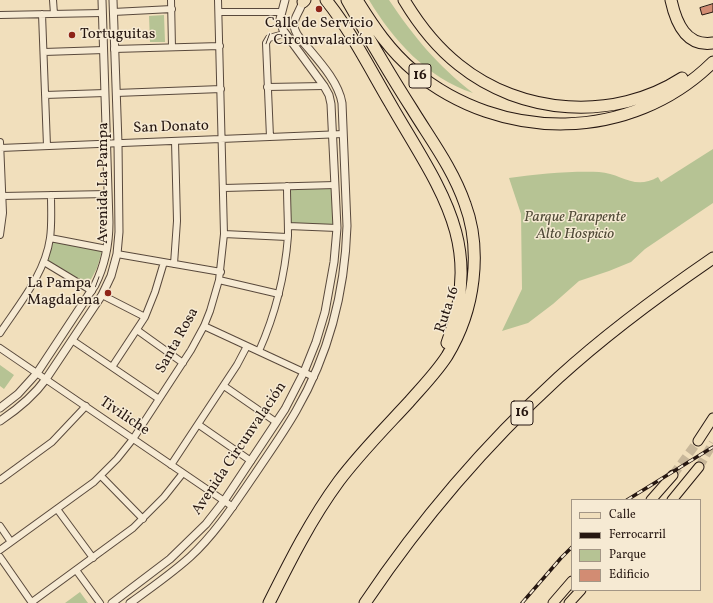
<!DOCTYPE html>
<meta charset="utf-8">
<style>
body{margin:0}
#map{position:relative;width:713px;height:603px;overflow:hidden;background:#f1dfbc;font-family:Vollkorn,serif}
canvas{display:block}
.legend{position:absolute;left:571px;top:499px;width:130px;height:92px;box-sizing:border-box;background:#f6ead3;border:1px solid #a39685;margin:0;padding:5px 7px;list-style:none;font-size:12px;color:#261711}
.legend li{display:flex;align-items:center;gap:8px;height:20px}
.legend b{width:20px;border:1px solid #a39685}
</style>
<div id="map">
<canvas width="713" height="603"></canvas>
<ul class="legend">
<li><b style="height:5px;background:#f1dfbc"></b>Calle</li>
<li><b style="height:5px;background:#261711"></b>Ferrocarril</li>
<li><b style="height:11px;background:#b6c394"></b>Parque</li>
<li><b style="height:11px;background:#d28c73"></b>Edificio</li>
</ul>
</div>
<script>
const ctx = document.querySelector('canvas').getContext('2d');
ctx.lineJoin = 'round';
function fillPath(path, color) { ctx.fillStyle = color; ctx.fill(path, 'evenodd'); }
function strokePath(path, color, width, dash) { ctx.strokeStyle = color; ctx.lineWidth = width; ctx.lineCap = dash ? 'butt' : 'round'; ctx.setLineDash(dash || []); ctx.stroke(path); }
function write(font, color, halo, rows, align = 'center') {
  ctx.font = font + ' Vollkorn,serif'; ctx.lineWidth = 3; ctx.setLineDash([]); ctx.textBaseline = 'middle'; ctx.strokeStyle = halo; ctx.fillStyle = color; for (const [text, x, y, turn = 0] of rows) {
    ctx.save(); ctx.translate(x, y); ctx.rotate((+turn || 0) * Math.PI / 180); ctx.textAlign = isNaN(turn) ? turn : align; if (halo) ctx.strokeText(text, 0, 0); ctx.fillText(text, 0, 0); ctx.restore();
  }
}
fillPath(new Path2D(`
 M369,0h20c25,37 48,65 84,93 -46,-15 -80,-53 -104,-93z
 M164,15l1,27h-15l-1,-26z
 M713,149v54l-68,46 -14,13 -22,9 -30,10 -26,23 -25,19 -26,8 20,-42 -1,-75 -12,-36c29,-4 60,-7 90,-6 22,1 35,19 59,5l3,5z
 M330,188l2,2 1,34 -2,2 -38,-2 -3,-2 -1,-29 3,-4z
 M53,241l49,10 -5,17 -9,17 -40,-23 -1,-5 4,-15z
 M0,365l14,10 -10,14 -4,-3z
 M80,592l8,11h-23z`), '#b6c394');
const building = new Path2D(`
 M713,4v8l-11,3 -2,-7z`);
fillPath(building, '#d28c73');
strokePath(building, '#261711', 1);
strokePath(new Path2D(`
 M699,467l14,-24
 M673,475l25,-34`), '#c8b79a', 9, [9, 4.5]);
const minor = new Path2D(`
 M53,0l1,14
 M171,0l1,47
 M113,12l59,-3
 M219,12h63
 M42,14l5,132
 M0,15l102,-2
 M114,49l106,-3
 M44,52l60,-2
 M267,87l57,-1
 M116,93l105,-4
 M45,95l60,-2
 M270,137l-4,-94 3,-5 15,-4
 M0,142l3,71 -3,22
 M0,148l343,-14
 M224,188l111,-3
 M2,196l106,-2
 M288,226l49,2
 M224,234l63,3
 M50,238l57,11
 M117,254l104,18
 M44,262l48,29
 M174,264l3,-43 -2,-80
 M219,280l60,14
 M102,295l43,22
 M204,326l110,51
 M137,330l46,33
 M0,333c19,-29 45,-59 50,-95 2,-14 1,-29 1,-43
 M72,340l87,59
 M0,348l233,159
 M259,351c16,-36 26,-75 29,-115 0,-17 -1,-33 -1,-50
 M112,367l33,-50 10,-25 9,-30
 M224,386l52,36
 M199,425l52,36
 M171,465l66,-100 10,-19
 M101,476l42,43
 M0,480l52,-38 34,-36
 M57,509l36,49
 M0,526l11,16
 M0,550l94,-68 23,-23 16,-20 58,-89 13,-24 6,-15 9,-31 5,-46 -6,-234
 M0,557l32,46
 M76,570l24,33
 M32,602l101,-74 31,-31 19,-24`);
const tertiary = new Path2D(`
 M0,408l18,-14 19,-21 58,-88c10,-20 14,-41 14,-63l-7,-222
 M0,421c18,-12 33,-24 46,-42l56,-84 9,-19 6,-22 2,-22 -1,-89 -5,-143
 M112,603l58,-44 36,-35 18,-23 61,-92 19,-37 12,-30 9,-30 9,-50 3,-34 -6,-124 -2,-9 -5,-9 -41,-56 -3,-11 5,-19
 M130,603c21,-15 41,-29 60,-46 26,-24 45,-54 65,-83 14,-21 29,-42 41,-63 33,-57 49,-120 51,-185l-5,-123c-4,-24 -28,-47 -43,-66 -12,-16 1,-22 4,-37`);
const primary = new Path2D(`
 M698,441l15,-23
 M651,500l22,-25
 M672,500l27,-33
 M553,603l19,-22
 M569,603l12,-13`);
const motorway = new Path2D(`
 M326,0c25,31 44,69 64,103 48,84 96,140 57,240
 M357,0c16,26 33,51 57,71 87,72 217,72 299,-9
 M404,0c15,25 32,47 55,65 62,50 155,57 223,13
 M671,0c5,23 15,47 42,43
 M303,2l2,-2
 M269,603c21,-42 42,-84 70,-122 21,-28 46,-53 70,-79 13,-15 27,-29 38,-46 14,-23 23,-49 26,-76 3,-26 1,-52 -8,-76 -12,-35 -34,-64 -53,-95 -23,-36 -44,-72 -65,-109
 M365,603c55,-82 120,-158 193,-225 48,-44 101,-83 155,-120`);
strokePath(minor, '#59493c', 8);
strokePath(tertiary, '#59493c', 9);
strokePath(primary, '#261711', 11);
strokePath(motorway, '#261711', 13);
strokePath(minor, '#f6ead3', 6);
strokePath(tertiary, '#f6ead3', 7);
strokePath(primary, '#f1dfbc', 9);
strokePath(motorway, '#f1dfbc', 11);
const rail = new Path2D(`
 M627,500l86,-53
 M522,603l39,-45 11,-11`);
strokePath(rail, '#261711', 3.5);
strokePath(rail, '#f6ead3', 2, [6]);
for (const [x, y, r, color] of [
 [319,9,4,"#8f2418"],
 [72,35,4,"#8f2418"],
 [108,293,4,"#8f2418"]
]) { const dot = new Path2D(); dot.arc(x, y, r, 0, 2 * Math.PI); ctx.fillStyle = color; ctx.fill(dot); strokePath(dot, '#f6ead3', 1.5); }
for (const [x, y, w] of [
 [420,76,22],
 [522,413,22]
]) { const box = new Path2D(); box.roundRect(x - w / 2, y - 12, w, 24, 3); ctx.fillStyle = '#f6ead3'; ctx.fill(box); strokePath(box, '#261711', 1); }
write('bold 14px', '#261711', null, [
 ["16",420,76],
 ["16",522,413]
]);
write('15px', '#261711', '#f6ead3', [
 ["Calle de Servicio",319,24],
 ["/ Circunvalación",319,41],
 ["Tortuguitas",80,35,"left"],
 ["La Pampa /",100,284,"right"],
 ["Magdalena",100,301,"right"]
]);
write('15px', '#261711', '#f6ead3', [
 ["San Donato",171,128,-2],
 ["Avenida La Pampa",104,183,-90],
 ["Ruta 16",448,310,-72],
 ["Santa Rosa",178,341,-61],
 ["Tiviliche",124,417,34],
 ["Avenida Circunvalación",240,449,-56]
]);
write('italic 15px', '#514b38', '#f6ead3', [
 ["Parque Parapente",575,218],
 ["Alto Hospicio",575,235]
]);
</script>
